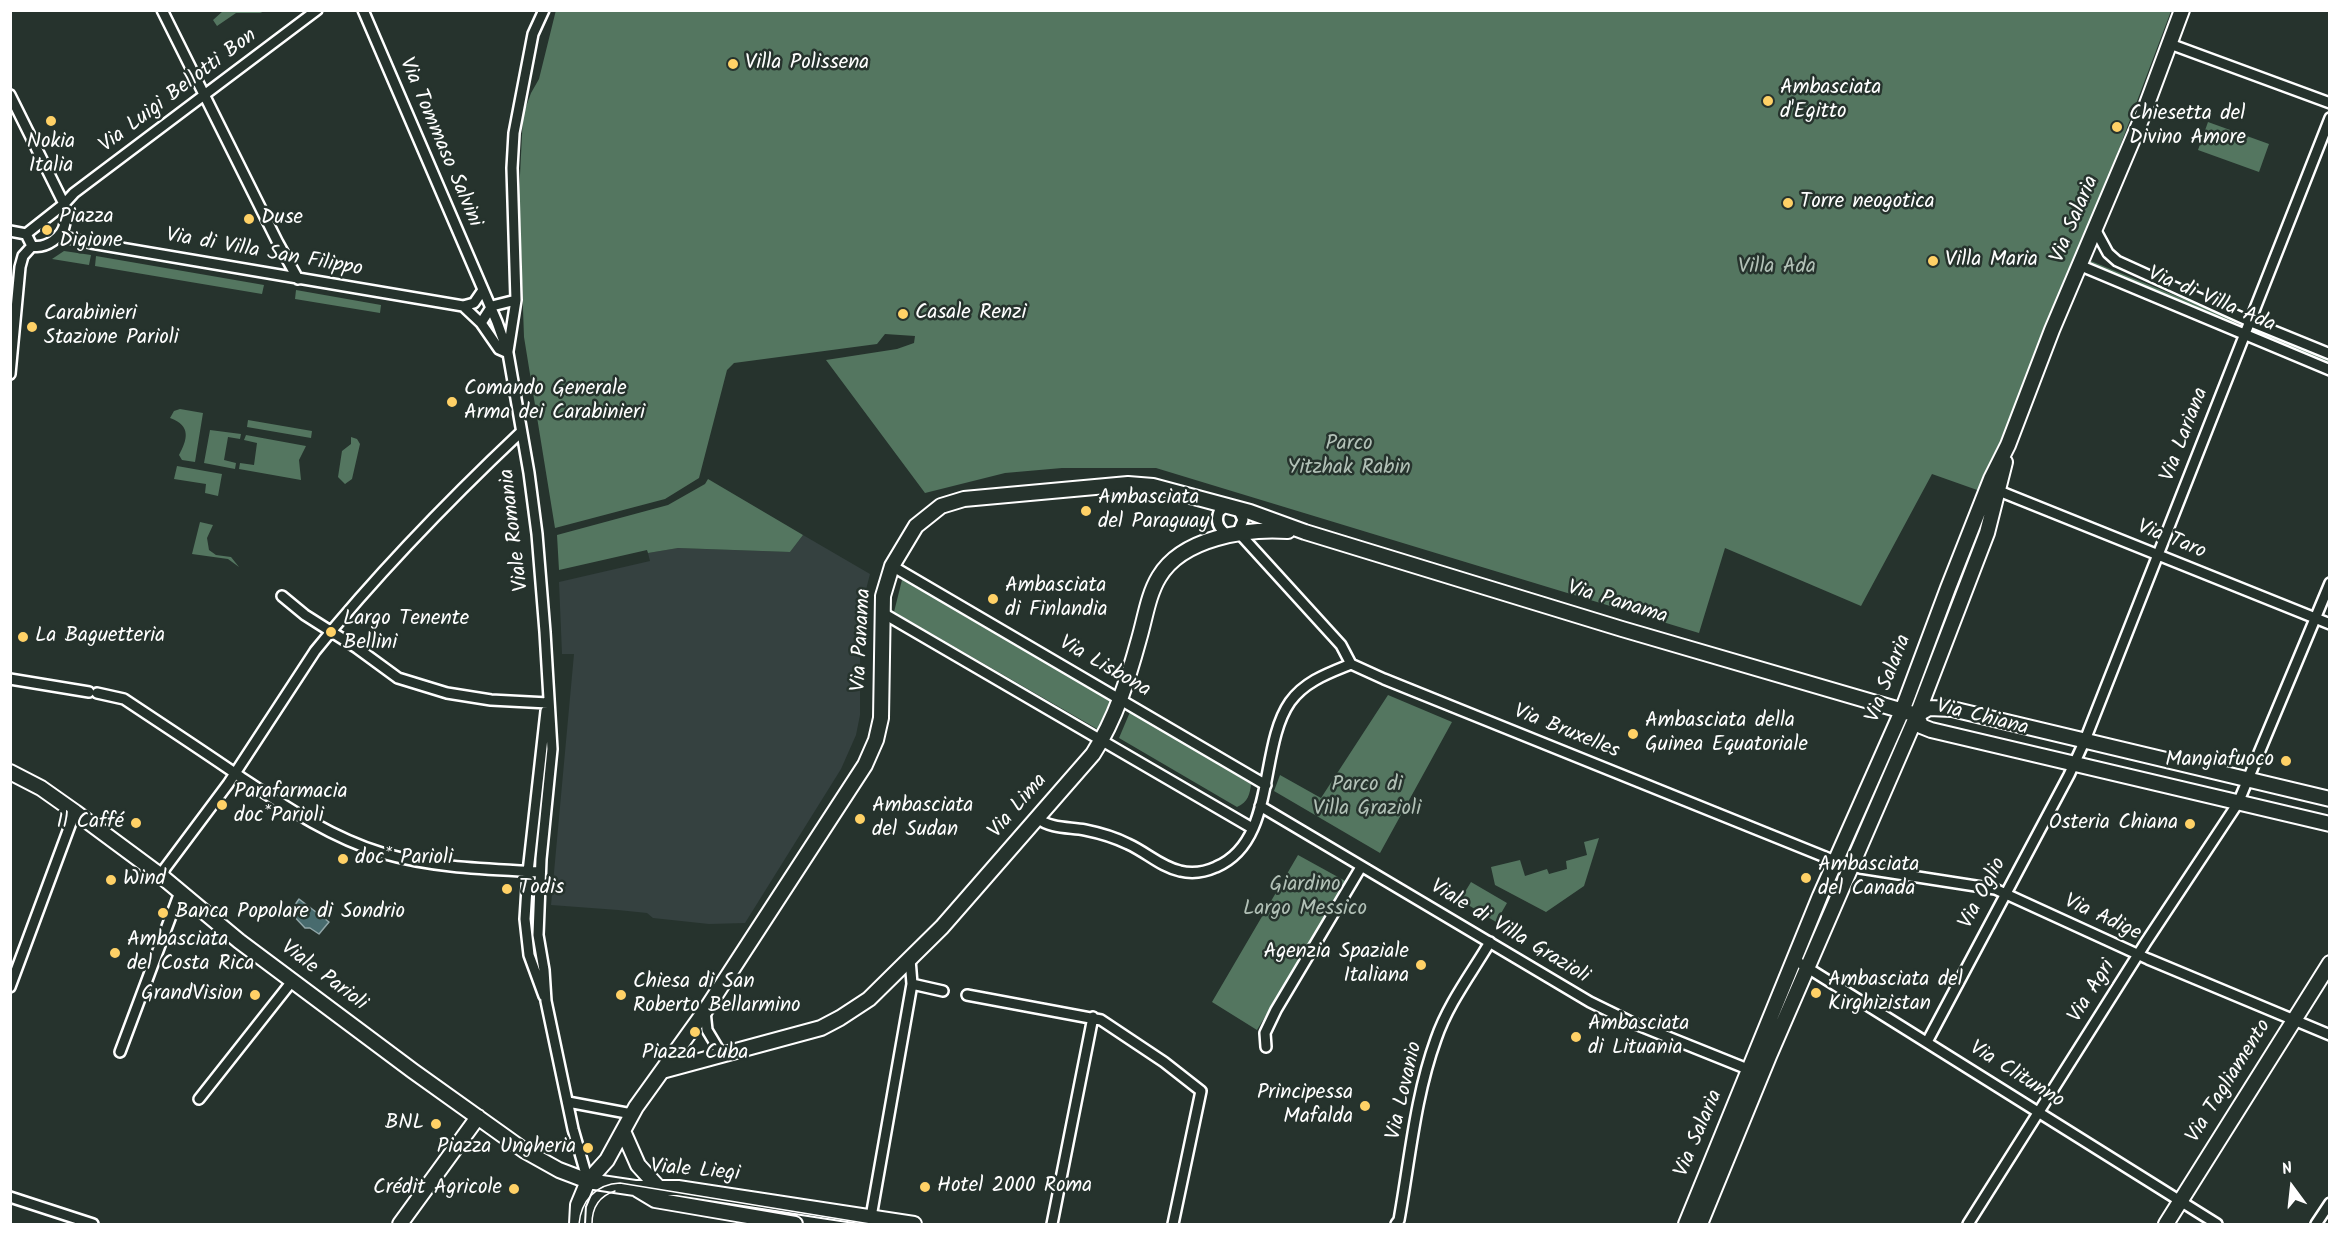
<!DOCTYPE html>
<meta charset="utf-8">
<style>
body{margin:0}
#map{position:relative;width:2340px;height:1235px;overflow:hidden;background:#26332d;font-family:Kalam,sans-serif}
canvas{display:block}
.frame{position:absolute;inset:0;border:12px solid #fff;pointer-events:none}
.north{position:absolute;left:2262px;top:1157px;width:60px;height:60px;-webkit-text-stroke:4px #26332d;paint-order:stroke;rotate:345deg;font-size:16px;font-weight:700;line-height:24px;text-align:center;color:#fff}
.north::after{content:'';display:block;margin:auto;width:21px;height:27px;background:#fff;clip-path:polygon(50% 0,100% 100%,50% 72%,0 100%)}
</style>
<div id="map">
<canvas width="2340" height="1235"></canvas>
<div class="frame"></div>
<div class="north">N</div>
</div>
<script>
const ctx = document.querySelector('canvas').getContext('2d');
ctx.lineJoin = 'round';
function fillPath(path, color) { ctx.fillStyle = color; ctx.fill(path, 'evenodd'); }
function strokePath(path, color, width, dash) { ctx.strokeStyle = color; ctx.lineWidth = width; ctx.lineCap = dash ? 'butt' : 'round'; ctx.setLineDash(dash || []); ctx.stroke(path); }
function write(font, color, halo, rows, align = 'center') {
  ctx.font = font + ' Kalam,sans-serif'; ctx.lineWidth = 5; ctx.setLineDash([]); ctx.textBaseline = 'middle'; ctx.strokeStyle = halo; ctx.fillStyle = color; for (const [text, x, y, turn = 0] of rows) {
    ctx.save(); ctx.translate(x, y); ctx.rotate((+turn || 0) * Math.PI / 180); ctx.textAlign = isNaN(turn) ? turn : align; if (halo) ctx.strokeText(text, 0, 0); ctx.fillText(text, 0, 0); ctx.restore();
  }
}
fillPath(new Path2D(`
 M803,535l67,39 -10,39v102l-4,20 -15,34 -96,154 -36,1 -56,-6 -6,-5 -29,-3 -67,-5 23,-251h-12l-3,-72 91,-21 -2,-8 30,-5 112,4z`), '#354140');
fillPath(new Path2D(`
 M556,10l1615,1 -72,191 -119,289 -48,-17 -71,132 -136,-58 -26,85 -543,-165h-94l-57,5 -80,20 -99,-133 71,-11 17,-6 1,-7 -30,-2 -8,10 -143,19 -7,7 -28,108 -34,21 -110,29 -31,-191 -5,-142 4,-80 8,-22 8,-14z
 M223,11v-1l42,1 -5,2h-24l-19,13 -4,-6z
 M2208,122l61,22 -10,28 -61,-22z
 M64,251l27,4 -2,10 -37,-6z
 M96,256l168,29 -2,9 -167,-28z
 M2091,261l146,60 -2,5 -144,-60z
 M296,290l85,15 -1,8 -85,-14z
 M2254,328l75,32v6l-78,-33z
 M180,409l23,4 -8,49 -13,-2 -3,-5c8,-15 13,-29 -9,-37l4,-7z
 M248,420l64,11 -1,7 -64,-11z
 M210,430l31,4 -1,5 -12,-2 -4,23 12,3 -1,6 -31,-6z
 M246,435l60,11 -7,14 2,20 -62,-11 1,-6 14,2 3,-22 -13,-3z
 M351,437l6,2 3,5 -8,35 -7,5 -7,-7 4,-26 9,-7z
 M177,466l45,8 -4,22 -13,-3 1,-9 -32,-5z
 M708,479l95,56 -13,17 -112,-4 -30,5 -1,-3 -88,20 -2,-35 111,-30 37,-21z
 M200,522l13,3 -6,13 2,12 7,5 15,2 8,10 -11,-8 -36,-5z
 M903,576l209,124 -13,30 -205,-118z
 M1388,695l64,27 -72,131 -106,-62 6,-16 41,23z
 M1130,712l121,72c-1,10 -3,18 -14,23l-118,-69z
 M1599,838l-15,48 -38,26 -51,-27 -4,-18 29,-7 5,16 22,-7 2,5 18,-5 -1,-8 21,-6 -3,-13z
 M1298,855l49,27 -90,148 -45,-28z
 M1471,882l36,21 -11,19 -36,-22z`), '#547660');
const water = new Path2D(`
 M299,899l30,23 -10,12 -9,-6h-5l-15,-16z`);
fillPath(water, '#486b6e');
strokePath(water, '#91a6a8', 1.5);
const street = new Path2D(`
 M162,10l116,233 20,36
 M363,10l134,312 11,31 21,120 8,61 8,98 7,117 -11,110 -3,76 6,35 2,31 27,128 15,52
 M2170,44l160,59
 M10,95l54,109 10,-11 243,-183
 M64,204c0,6 3,14 1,19 -2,14 -19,26 -33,23l-6,-12z
 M2095,229l13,24 9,8 132,60 81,33
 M10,231l16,3
 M60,236l31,7 372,63 11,-3 9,-13
 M2079,265l251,105
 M463,306l18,17 18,26 9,4
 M481,323l11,-17 24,-6
 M508,351l8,-51 -4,-132 2,-35 19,-99 11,-24
 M10,374l10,-107 3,-11 9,-10
 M1999,491l331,133
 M1226,506l-7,6c-4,10 0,17 9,23
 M1239,533l102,112 10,19 33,15 451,182 25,7 135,21 153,70 182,76
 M1237,534l6,-14 -5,-11
 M892,566l374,219
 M282,596l23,19 52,33 41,30 49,15 44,7 57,3
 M881,612l371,216
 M10,679l79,13
 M97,693l27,6c39,26 79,52 118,79 44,29 88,59 140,75 52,15 105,16 158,19
 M1260,806l330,196 43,21 117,47
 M1037,818c14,11 32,9 48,12 15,3 29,7 43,14 18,8 33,23 52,27 12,3 25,1 36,-4 61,-26 42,-119 74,-165 15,-21 39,-29 61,-38
 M160,875l68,-91 87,-133c63,-78 133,-150 206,-219
 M1795,960l422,264
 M912,984l31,7
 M10,987l65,-175
 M967,995l134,25 63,42 37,29 -28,133
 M544,996l-15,-41 -4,-36 3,-47 18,-161
 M705,1011l2,19 15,25
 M1927,1042l142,-267 16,-35 245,-622
 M1266,1047l-1,-14 11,-23 85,-143
 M120,1052l60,-160
 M199,1099l94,-119
 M568,1102l64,12
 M10,1197l83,27
 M871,1217l41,-233 -2,-25
 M1052,1224l41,-207
 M1396,1224l3,-4c11,-61 16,-123 37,-181 12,-35 35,-65 54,-97
 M1968,1224l178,-282 92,-139 92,-220
 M2316,1224l14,-21`);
const secondary = new Path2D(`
 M1917,715l4,11 10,4 399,94
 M1917,715l12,-7 23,1 378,90
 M10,772l31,16 34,24 85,63 79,66 174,130 112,80 34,19 29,11 47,7h43l236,36
 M662,1071l159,-43 19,-10 29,-19 73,-72 151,-173c23,-36 35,-75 46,-115 6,-20 9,-44 20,-62 23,-39 87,-49 129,-46
 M623,1131l15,34 20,22
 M635,1188l20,12 140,24
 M400,1224l78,-107
 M577,1224l1,-19 10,-24 19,-21 29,-53 69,-96 160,-246 11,-25 5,-22 2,-122 9,-30 24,-40 25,-20 23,-7 164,-15 25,2 97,26 55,20 317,97 295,86
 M1686,1224l134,-328 82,-185 46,-123 43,-109 17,-34 44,-115 89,-210 41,-110
 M1700,1224l69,-168 148,-341 70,-182 18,-71
 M2166,1224l164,-261`);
strokePath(street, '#fff', 14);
strokePath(secondary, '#fff', 18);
strokePath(street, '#26332d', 9);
strokePath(secondary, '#26332d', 14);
strokePath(new Path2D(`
 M579,1224c2,-23 17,-40 41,-41l250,41
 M592,1224c0,-16 7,-28 23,-33`), '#fff', 1.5);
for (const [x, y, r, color] of [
 [733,64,6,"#ffd166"],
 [1768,101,6,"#ffd166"],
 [51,121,6,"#ffd166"],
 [2117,127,6,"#ffd166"],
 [1788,203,6,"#ffd166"],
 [249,219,6,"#ffd166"],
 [47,230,6,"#ffd166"],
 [1933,261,6,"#ffd166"],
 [903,314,6,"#ffd166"],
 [32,327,6,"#ffd166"],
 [452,402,6,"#ffd166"],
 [1086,511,6,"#ffd166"],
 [993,599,6,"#ffd166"],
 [331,632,6,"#ffd166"],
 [23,637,6,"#ffd166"],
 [1633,734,6,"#ffd166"],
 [2286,761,6,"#ffd166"],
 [222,805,6,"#ffd166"],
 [860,819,6,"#ffd166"],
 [136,823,6,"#ffd166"],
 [2190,824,6,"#ffd166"],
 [343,859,6,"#ffd166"],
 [1806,878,6,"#ffd166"],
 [111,880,6,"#ffd166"],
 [507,889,6,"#ffd166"],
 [163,913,6,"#ffd166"],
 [115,953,6,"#ffd166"],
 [1421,965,6,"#ffd166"],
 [1816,993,6,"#ffd166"],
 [255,995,6,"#ffd166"],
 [621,995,6,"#ffd166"],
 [695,1032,6,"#ffd166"],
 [1576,1037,6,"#ffd166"],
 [1365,1106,6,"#ffd166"],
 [436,1124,6,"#ffd166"],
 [588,1148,6,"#ffd166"],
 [925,1187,6,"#ffd166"],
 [514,1189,6,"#ffd166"]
]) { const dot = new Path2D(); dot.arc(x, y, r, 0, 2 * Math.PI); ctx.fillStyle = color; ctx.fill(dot); strokePath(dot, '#26332d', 2); }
write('21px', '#fff', '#26332d', [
 ["Villa Polissena",745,64],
 ["Ambasciata",1780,89],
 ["d'Egitto",1780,113],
 ["Chiesetta del",2129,115],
 ["Divino Amore",2129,139],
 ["Nokia",51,143,"center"],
 ["Italia",51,167,"center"],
 ["Torre neogotica",1800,203],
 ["Piazza",59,218],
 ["Digione",59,242],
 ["Duse",261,219],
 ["Villa Maria",1945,261],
 ["Casale Renzi",915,314],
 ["Carabinieri",44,315],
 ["Stazione Parioli",44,339],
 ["Comando Generale",464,390],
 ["Arma dei Carabinieri",464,414],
 ["Ambasciata",1098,499],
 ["del Paraguay",1098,523],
 ["Ambasciata",1005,587],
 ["di Finlandia",1005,611],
 ["Largo Tenente",343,620],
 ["Bellini",343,644],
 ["La Baguetteria",35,637],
 ["Ambasciata della",1645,722],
 ["Guinea Equatoriale",1645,746],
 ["Mangiafuoco",2274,761,"right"],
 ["Parafarmacia",234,793],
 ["doc*Parioli",234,817],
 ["Ambasciata",872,807],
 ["del Sudan",872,831],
 ["Il Caffé",124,823,"right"],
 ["Osteria Chiana",2178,824,"right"],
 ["doc* Parioli",355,859],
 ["Ambasciata",1818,866],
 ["del Canada",1818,890],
 ["Wind",123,880],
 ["Todis",519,889],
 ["Banca Popolare di Sondrio",175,913],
 ["Ambasciata",127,941],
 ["del Costa Rica",127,965],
 ["Agenzia Spaziale",1409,953,"right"],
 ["Italiana",1409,977,"right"],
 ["Ambasciata del",1828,981],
 ["Kirghizistan",1828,1005],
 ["Chiesa di San",633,983],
 ["Roberto Bellarmino",633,1007],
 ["GrandVision",243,995,"right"],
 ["Ambasciata",1588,1025],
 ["di Lituania",1588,1049],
 ["Piazza Cuba",695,1054,"center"],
 ["Principessa",1353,1094,"right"],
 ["Mafalda",1353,1118,"right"],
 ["BNL",424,1124,"right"],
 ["Piazza Ungheria",576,1148,"right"],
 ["Hotel 2000 Roma",937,1187],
 ["Crédit Agricole",502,1189,"right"]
], 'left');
write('21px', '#fff', '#26332d', [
 ["Via Luigi Bellotti Bon",179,92,-37],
 ["Via Tommaso Salvini",439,143,67],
 ["Via Salaria",2076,220,-67],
 ["Via di Villa San Filippo",264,254,10],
 ["Via di Villa Ada",2211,301,23],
 ["Via Lariana",2186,435,-69],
 ["Viale Romania",516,530,-97],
 ["Via Taro",2171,541,22],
 ["Via Panama",1617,604,17],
 ["Via Panama",863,640,-87],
 ["Via Lisbona",1104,668,30],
 ["Via Salaria",1890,679,-69],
 ["Via Chiana",1982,719,14],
 ["Via Bruxelles",1566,733,22],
 ["Via Lima",1019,807,-49],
 ["Via Oglio",1984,894,-62],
 ["Via Adige",2102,919,25],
 ["Viale di Villa Grazioli",1509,933,31],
 ["Viale Parioli",323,977,37],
 ["Via Agri",2093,992,-58],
 ["Via Clitunno",2016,1076,32],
 ["Via Tagliamento",2230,1082,-58],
 ["Via Lovanio",1406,1091,-77],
 ["Via Salaria",1700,1134,-67],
 ["Viale Liegi",695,1172,5]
]);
write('21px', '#b2c1b7', '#26332d', [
 ["Villa Ada",1777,268],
 ["Parco",1349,445],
 ["Yitzhak Rabin",1349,469],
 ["Parco di",1367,786],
 ["Villa Grazioli",1367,810],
 ["Giardino",1305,886],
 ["Largo Messico",1305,910]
]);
</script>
